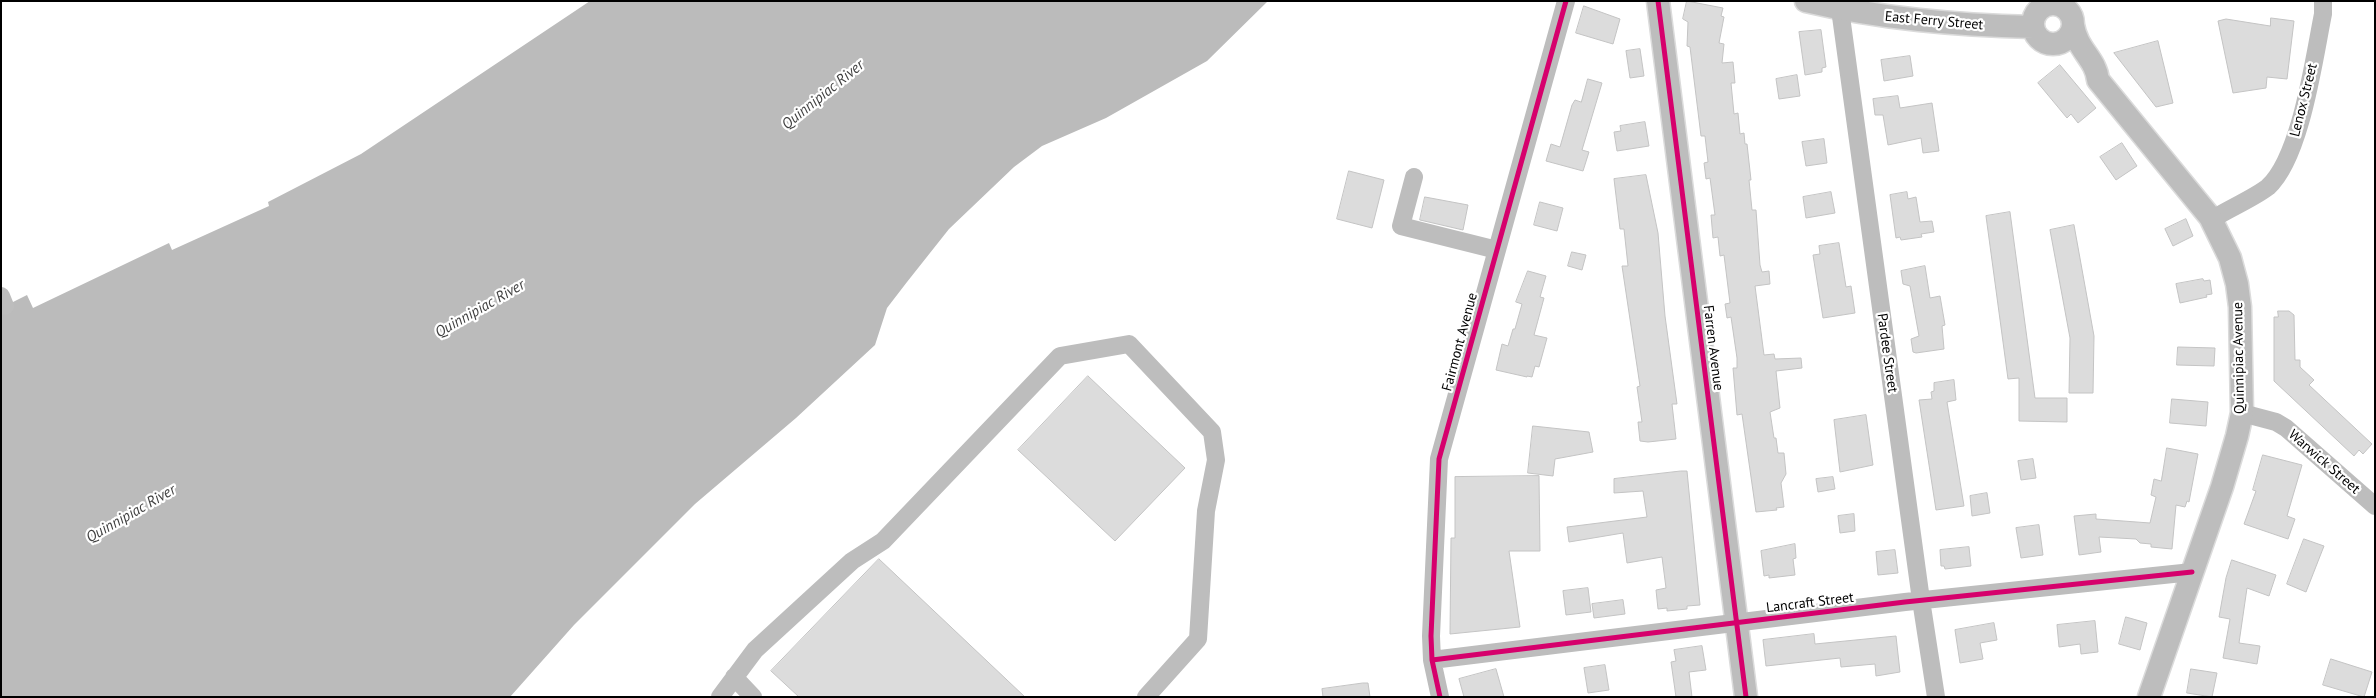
<!DOCTYPE html>
<style>
body{margin:0}
#map{position:relative;width:2376px;height:698px;overflow:hidden;background:#fff;font-family:"PT Sans",sans-serif}
canvas{display:block}
.frame{position:absolute;inset:0;border:2px solid #000;pointer-events:none}
</style>
<div id="map">
<canvas width="2376" height="698"></canvas>
<div class="frame"></div>
</div>
<script>
const ctx = document.querySelector('canvas').getContext('2d');
ctx.lineJoin = 'round';
function fillPath(path, color) { ctx.fillStyle = color; ctx.fill(path, 'evenodd'); }
function strokePath(path, color, width, dash) { ctx.strokeStyle = color; ctx.lineWidth = width; ctx.lineCap = dash ? 'butt' : 'round'; ctx.setLineDash(dash || []); ctx.stroke(path); }
function write(font, color, halo, rows, align = 'center') {
  ctx.font = font + ' "PT Sans",sans-serif'; ctx.lineWidth = 4.5; ctx.setLineDash([]); ctx.textBaseline = 'middle'; ctx.strokeStyle = halo; ctx.fillStyle = color; for (const [text, x, y, turn = 0] of rows) {
    ctx.save(); ctx.translate(x, y); ctx.rotate((+turn || 0) * Math.PI / 180); ctx.textAlign = isNaN(turn) ? turn : align; if (halo) ctx.strokeText(text, 0, 0); ctx.fillText(text, 0, 0); ctx.restore();
  }
}
fillPath(new Path2D(`
 M590,1h678l-61,60 -101,57 -64,28 -28,21 -65,62 -42,53 -20,26 -12,37 -79,73 -101,86 -121,121 -64,72h-509v-389l26,-13 6,13 136,-65 3,7 97,-44 -1,-4 93,-48z`), '#bbb');
const building = new Path2D(`
 M1687,1l36,7 -2,8 3,1 -5,26 5,1 -2,19 11,-1 2,21h-4l3,31 4,-1 2,21 4,-1 1,11h2l4,36h-2l3,30h4l4,55 2,7 7,-1 1,13 -15,2 9,69 10,-1 1,5 26,-1 1,10 -26,3 4,37 -10,4 4,26h2l2,15h6l2,21 -5,9 3,24 -8,1 1,2 -21,2 -14,-98 -5,1 -4,-47h4v-10l-6,-41 -4,1 -2,-14 5,-1 -6,-48 -4,1 -2,-19 -5,1 -2,-23h4l-5,-37 -4,1 -2,-16 4,-1 -3,-26h-4l-11,-89 -3,-1 1,-24 -5,-3z
 M1584,6l36,13 -7,25 -37,-11z
 M2271,18l23,3 -7,58 -20,-2 -1,11 -33,5 -15,-72 8,-2 44,7z
 M1821,30l5,37 -4,1v4l-17,3 -6,-43z
 M2158,41l15,62 -17,4 -42,-54z
 M1640,49l4,27 -14,2 -4,-27z
 M1910,56l3,20 -29,5 -3,-21z
 M2060,65l36,43 -18,15 -7,-9 -4,4 -29,-35z
 M1797,75l3,21 -21,3 -3,-20z
 M1588,79l14,4 -20,67 7,2 -6,19 -37,-10 5,-17 9,3 12,-42 3,-5 6,2z
 M1898,96l2,12 32,-5 7,48 -16,2 -2,-15 -33,7 -5,-30h-8l-2,-16z
 M1645,122l4,24 -32,5 -3,-19 7,-1 -1,-5z
 M1824,139l3,24 -21,3 -4,-24z
 M2122,143l15,23 -21,14 -16,-23z
 M1349,171l35,9 -12,48 -35,-9z
 M1646,175l12,58 7,83 12,88h-5l4,35 -28,3 -8,-1 -2,-19h4l-5,-35 3,-1 -18,-120h6l-4,-37h-4l-6,-50z
 M1831,192l4,21 -29,5 -3,-21z
 M1907,192l1,7 8,-2 4,25 12,-1 2,11 -13,2 1,3 -21,3 -1,-3 -4,1 -6,-43z
 M1425,197l43,8 -5,25 -43,-10z
 M1540,202l23,6 -6,23 -23,-6z
 M2010,212l25,186h32v24l-48,-1v-43l-11,1 -22,-163z
 M2186,219l7,17 -20,10 -8,-17z
 M2074,225l20,111 -1,57h-24l1,-55 -20,-108z
 M1839,243l7,44 5,-1 4,27 -32,5 -10,-63 7,-1 -1,-8z
 M1572,252l14,3 -4,15 -14,-4z
 M1925,266l5,32 10,-2 5,29 -3,1 2,23 -28,4 -3,-1 -2,-13 8,-3 -9,-50 -7,-2 -2,-13z
 M1528,271l18,5 -6,21 4,1 -10,37 13,3 -8,29 -4,-1 -3,11 -5,-1v1l-31,-7 6,-26 6,2 5,-17h2l7,-25 -6,-2z
 M2203,279l1,2 6,-1 2,14 -6,1 1,2 -27,6 -4,-19z
 M2278,311h11l5,4 1,45h5v7l14,13 -5,5 63,59 -9,10 -4,-4 -5,6 -80,-75v-64h4z
 M2178,347l37,1 -1,18 -37,-1z
 M1088,376l97,92 -70,73 -97,-91z
 M1954,380l2,20 -9,2 17,104 -28,4 -17,-110 13,-1 -1,-7 3,-1v-8z
 M2172,399l36,3 -2,24 -36,-3z
 M1866,415l7,50 -33,7 -6,-52z
 M1533,426l56,6 4,20 -38,7 -2,17 -25,-3z
 M2167,448l31,6 -9,48 -2,-1 -2,6 -9,-2 -4,44 -21,-2v-3l-11,-1 -4,-4 -37,-2 2,15 -22,3 -5,-39 22,-2v5l54,4 6,-26 -5,-2 3,-16 7,2z
 M2263,455l39,10 -15,51 8,3 -7,20 -44,-15 12,-33 -3,-1z
 M2033,459l3,19 -15,2 -3,-19z
 M1681,471h6l13,134 -13,1v3l-20,2v-3l-9,1 -2,-19 10,-2 -4,-31 -35,6 -4,-30 -54,9 -2,-15 80,-10 -4,-26 -29,2v-14z
 M1539,476l1,75h-31l11,76 -70,7 1,-96h4v-61z
 M1833,477l2,12 -17,3 -2,-13z
 M1987,493l3,20 -18,3 -2,-20z
 M1854,514l1,17 -15,2 -2,-17z
 M2039,525l4,30 -22,3 -5,-30z
 M2304,539l20,7 -18,46 -19,-8z
 M1795,544l1,14 -3,1 2,16 -26,3v-3l-5,1 -3,-25z
 M1969,547l2,19 -26,3 -1,-3h-3l-1,-16z
 M1895,550l3,23 -20,2 -2,-23z
 M879,559l146,138h-226l-28,-26z
 M2232,560l44,15 -7,21 -22,-8 -8,55 21,3 -3,18 -34,-6 7,-39 -11,-2 7,-39z
 M1588,588l3,24 -25,3 -3,-24z
 M1623,600l2,14 -31,4 -2,-14z
 M2126,617l21,6 -7,27 -21,-6z
 M2095,621l3,31 -17,2 -1,-10 -21,3 -2,-22z
 M1994,623l3,17 -17,3 3,16 -23,4 -5,-33z
 M1814,634l1,10 81,-8 4,36 -24,4 -1,-12 -34,3 -1,-9 -74,8 -3,-26z
 M1702,646l4,24 -17,2 3,25h-16l-5,-35 5,-1 -2,-11z
 M2331,659l41,13 -8,25 -41,-12z
 M1605,665l4,25 -21,3 -4,-25z
 M1496,669l8,28h-40l-5,-18z
 M2191,669l26,4 -5,24 -25,-4z
 M1363,683h5l2,14h-47l-1,-8z`);
fillPath(building, '#dcdcdc');
strokePath(building, '#c4c4c4', 1);
const major = new Path2D(`
 M1658,1l88,696
 M1806,1c76,18 150,24 227,26
 M2033 24a20 20 0 1 1 40 0a20 20 0 1 1-40 0Z
 M2073,25c4,25 23,34 25,55l112,137 20,41 7,26 3,23 2,106 -5,23 -15,51 -73,210`);
strokePath(major, '#dbdbdb', 25);
strokePath(new Path2D(`
 M1840,9l81,591 15,97
 M1414,177l-13,49 96,24
 M2211,220c17,-11 43,-22 57,-33 33,-30 46,-129 55,-173v-13
 M1,296l4,10
 M2242,413l34,9 10,6 89,78
 M1432,660l473,-58 287,-30
 M734,677l19,20
 M720,697l35,-47 97,-89 31,-20 177,-185 69,-12 83,88 4,28 -10,51 -8,128 -52,58
 M1440,697l-8,-37 -1,-24 8,-177 127,-458`), '#bdbdbd', 18);
strokePath(major, '#bdbdbd', 22);
strokePath(new Path2D(`
 M1658,1l88,696
 M1432,660l473,-58 287,-30
 M1440,697l-8,-37 -1,-24 8,-177 127,-458`), '#d6006c', 5);
write('14px', '#000', '#fff', [
 ["East Ferry Street",1934,21,5],
 ["Lenox Street",2304,100,-76],
 ["Fairmont Avenue",1460,342,-75],
 ["Farren Avenue",1713,348,83],
 ["Pardee Street",1887,353,82],
 ["Quinnipiac Avenue",2239,358,-91],
 ["Warwick Street",2324,462,41],
 ["Lancraft Street",1810,603,-7]
]);
write('italic 15px', '#3f3f3f', '#fff', [
 ["Quinnipiac River",823,95,-39],
 ["Quinnipiac River",480,309,-30],
 ["Quinnipiac River",131,514,-30]
]);
</script>
